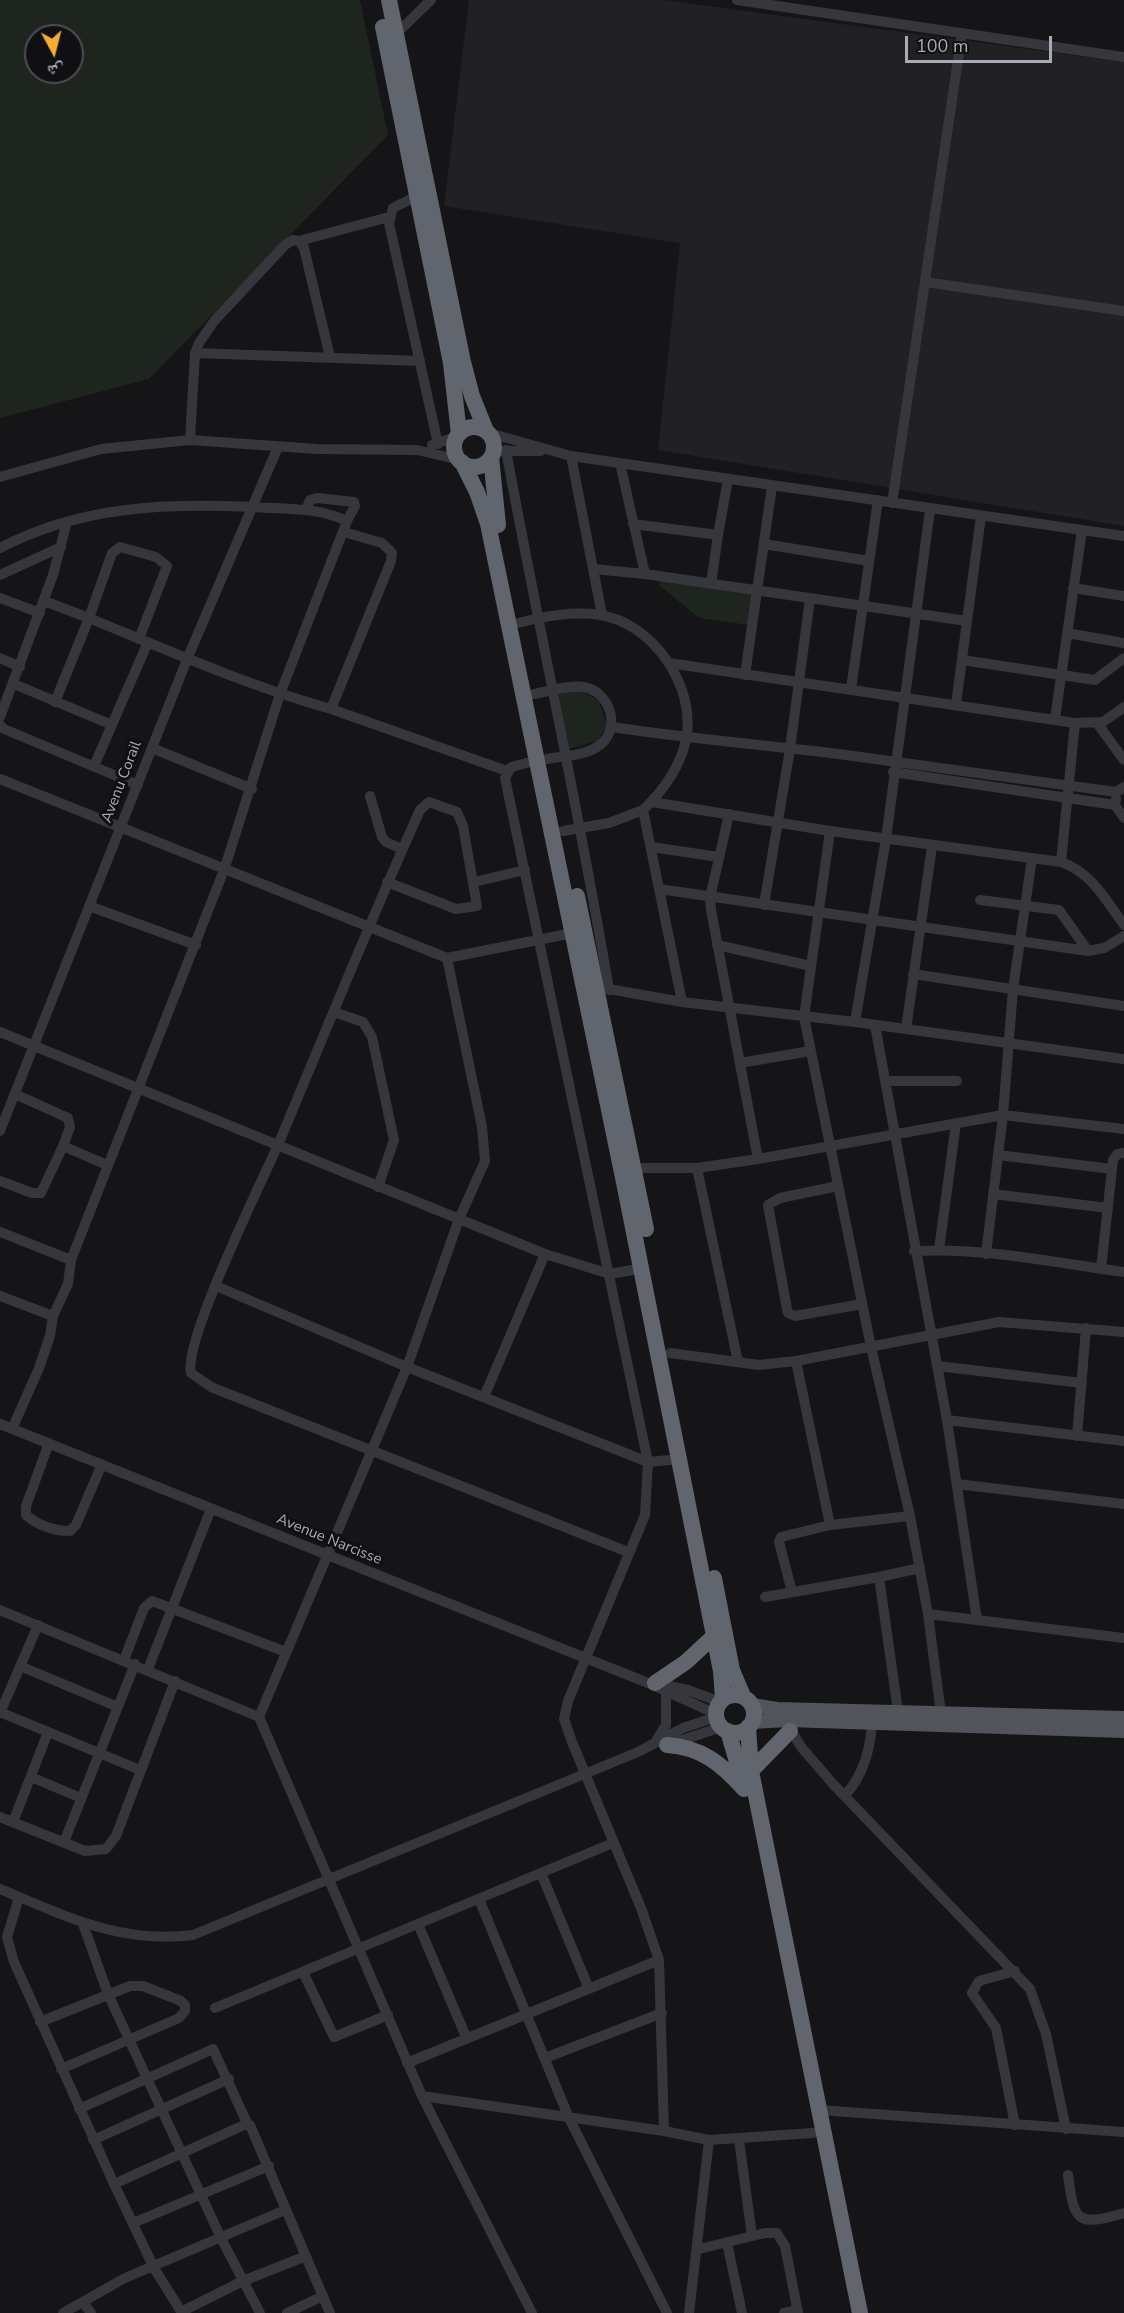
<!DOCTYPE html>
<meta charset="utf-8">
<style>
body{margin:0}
#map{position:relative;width:1124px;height:2313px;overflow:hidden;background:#151517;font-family:"Nunito Sans","Noto Naskh Arabic",sans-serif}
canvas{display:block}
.north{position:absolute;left:24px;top:24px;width:60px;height:60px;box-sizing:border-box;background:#101012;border:2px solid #4c4e54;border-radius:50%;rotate:173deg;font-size:16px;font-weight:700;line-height:24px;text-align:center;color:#a6acb7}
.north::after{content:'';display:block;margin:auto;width:21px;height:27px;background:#f7ae2c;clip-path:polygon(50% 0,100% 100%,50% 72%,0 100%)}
.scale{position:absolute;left:905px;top:36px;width:147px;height:27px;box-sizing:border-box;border:3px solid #a6acb7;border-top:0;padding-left:8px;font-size:18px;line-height:21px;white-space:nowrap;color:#a6acb7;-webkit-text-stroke:4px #101012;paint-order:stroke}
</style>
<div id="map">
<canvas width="1124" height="2313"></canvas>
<div class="north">ش</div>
<div class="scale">100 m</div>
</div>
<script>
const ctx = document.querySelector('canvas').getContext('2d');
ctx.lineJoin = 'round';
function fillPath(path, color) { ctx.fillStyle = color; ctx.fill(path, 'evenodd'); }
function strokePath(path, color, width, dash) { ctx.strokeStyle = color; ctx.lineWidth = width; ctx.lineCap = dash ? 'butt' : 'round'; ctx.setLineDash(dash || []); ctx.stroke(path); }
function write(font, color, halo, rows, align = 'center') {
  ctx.font = font + ' "Nunito Sans",sans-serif'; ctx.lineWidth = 6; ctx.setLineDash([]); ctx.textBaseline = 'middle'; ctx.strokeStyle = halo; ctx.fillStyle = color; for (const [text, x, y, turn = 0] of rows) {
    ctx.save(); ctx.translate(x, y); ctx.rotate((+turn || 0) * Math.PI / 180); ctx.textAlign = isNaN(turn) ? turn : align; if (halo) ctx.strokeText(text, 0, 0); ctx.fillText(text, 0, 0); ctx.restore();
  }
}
fillPath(new Path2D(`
 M469,0h195l460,62v464l-466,-76 22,-207 -236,-37z`), '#212124');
fillPath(new Path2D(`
 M0,0h360l28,135 -239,244 -149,39zM36,36h36v36h-36z
 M660,580l94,13 -5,32 -50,-7 -40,-33z
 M575,691l9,1 15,9 8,25 -10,15 -28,8 -10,-55z`), '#1d251e');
strokePath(new Path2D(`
 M737,0l387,57
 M391,35l5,-1 35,-34
 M417,196l-24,12 -4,15 49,221
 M299,241l90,-24
 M925,282l199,29
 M195,353l225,8
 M489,433l82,23 553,80
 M190,440l5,-87 4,-10 16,-23 70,-75 8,-5 6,1 5,7 26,109
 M432,445l26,-9
 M506,450c33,181 73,359 103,540
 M500,451h41
 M571,456l31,159
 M620,463l25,111
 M0,477l101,-28 89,-9 127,9 100,1 43,10
 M892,503l70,-470
 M306,510l4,-10 7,-2 37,4 1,4 -8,15
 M633,524l85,11 10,-56
 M344,532l38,11 10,10 -1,8 -60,148 176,62
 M764,544l105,17
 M0,548c81,-42 164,-45 253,-41 31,2 65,0 94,14l-67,173 -56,176 -153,390 -3,24 -15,32 -3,20 -11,32 -27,61
 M593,569l52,5 322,47
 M0,575l61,-28
 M711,584l7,-49
 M1073,588l51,8
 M0,598l40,15
 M44,601l45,17 -34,84
 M518,623c28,-7 54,-12 82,-8 53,8 97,72 86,125 -6,27 -23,51 -43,70
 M1067,633l57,10
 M139,639l28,-73 -11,-9 -36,-10 -8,6 -23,65c80,33 160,68 242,91
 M0,658l20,9
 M962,660l133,20 29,-22
 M669,663l406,60
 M745,675l27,-189
 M14,684l98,41
 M851,689l27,-189
 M534,694c16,-3 34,-9 50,-7 28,5 38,45 13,60 -14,9 -34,9 -50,12
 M956,704l25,-188
 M0,717l53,-142 14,-53
 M1055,719l27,-189
 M1097,723l27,37
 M0,725l4,4 134,56
 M612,727c78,12 156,18 234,28 91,12 180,25 270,37l8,-5
 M152,748l100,41
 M538,760l-27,7 -6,11 143,684 -3,53 -77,186 -4,18 8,23 69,166 18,52 5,171
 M94,766l54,-124
 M893,772l222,33
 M0,779l447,179 126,-25
 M370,796l12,41 4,5 16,7
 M1116,799l-1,6 9,13
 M652,802l178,29 231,31c30,10 45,38 63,63
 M729,814l-19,84 1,12 47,249
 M563,831l46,-8 34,-13 39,192
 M830,831l-26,186 67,330 39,169 18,98 14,107
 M651,847l68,10
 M1061,862l14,-139 28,-1 21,-15
 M387,882l69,27 21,-3 -14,-80 -6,-14 -28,-10 -9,8c-50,111 -95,223 -142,335 -17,38 -95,197 -87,228l20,14 417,165
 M474,882l51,-12
 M659,889l429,62 16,-3 20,-12
 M980,900l79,10 29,41
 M764,905l26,-156 20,-150
 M89,906l107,39
 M717,945l94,21
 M913,974l211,32
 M603,988l79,14 173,20 269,37
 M334,1012l29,10 9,15 22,103 -16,47
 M855,1022l31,-183 44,-329
 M875,1025l72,395 30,200 147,18
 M906,1029l26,-183
 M0,1032l545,222 65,20 33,-6
 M740,1063l70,-12
 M885,1081h72
 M15,1094l53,24 2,9 -7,19 44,19
 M0,1131l188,-474 90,-210
 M998,1155l114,14
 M634,1168h63l61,-9 245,-44 121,14
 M697,1168l41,194
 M0,1181l32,12h9l22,-47
 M838,1186l-58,12 -12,7 19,104 1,4 7,3 67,-12
 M993,1194l115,14
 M0,1232l71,28
 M939,1250l17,-127
 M914,1251c70,-4 141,12 210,21
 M986,1254l17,-139 10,-126 19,-131
 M1101,1269l12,-109 4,-6 7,-1
 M216,1286l191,81 241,95 32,-3
 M0,1296l53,20
 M670,1353l89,12 37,-4
 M937,1366l145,17
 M484,1397l61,-143
 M947,1420l177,21
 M0,1424l648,259 68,31
 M1077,1436l9,-108
 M49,1443l-23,63v9c11,10 28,16 44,16l6,-6 26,-61
 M957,1484l167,20
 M910,1516l-80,9 -34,-164 203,-39 125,10
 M792,1592l-13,-50 2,-5 49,-12
 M765,1597l114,-20
 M0,1610l259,107 163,379 110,217
 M928,1614l49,6
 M124,1660l20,-52 8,-7 134,51
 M20,1666l98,41
 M148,1669l63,-160
 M655,1683l33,7 32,12
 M898,1711l-19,-134 41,-9
 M0,1712l140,58
 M0,1713l38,-88
 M259,1717l148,-350 52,-148 26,-58 -3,-34 -35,-169
 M788,1726l14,22 31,36 197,205 16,45 20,95
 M656,1741l10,-16v-32
 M673,1743l49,-16
 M31,1777l50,21
 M846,1794c18,-19 26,-50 26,-77
 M0,1817l85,34 21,-2 10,-13 59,-155
 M13,1822l35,-90
 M64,1842l71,-178
 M541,1873l48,116
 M0,1889c66,27 119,55 193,46l445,-183 45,-24 33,-11
 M19,1897l-12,40 7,25 100,222 40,84 28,45
 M479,1899l90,219 98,195
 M83,1924l25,70 113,244 39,75
 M418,1924l49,115
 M303,1972l31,65 54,-22
 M215,2008l398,-165
 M40,2022l90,-36h13l38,15 4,4v6l-6,7 -118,51
 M545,2058l117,-45
 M407,2063l252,-103
 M422,2096l242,35 45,9
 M79,2109l134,-60 35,76
 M819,2110l305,22
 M1015,2125l-19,-97 -24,-35 7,-12 36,-10
 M93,2140l136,-61
 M739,2140l13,96
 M1068,2175c6,47 9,52 56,38
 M114,2184l130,-59h6l80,188
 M133,2223l136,-57
 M727,2243l15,70
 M699,2249l66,-16h12l8,13 13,67
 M83,2302l8,11
 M181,2312l62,-31 63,-25
 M63,2313l62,-35 160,-68
 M287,2313l36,-17
 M689,2313l20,-173 104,-7
 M784,2313l14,-3`), '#36373c', 10);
strokePath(new Path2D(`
 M752,1705l25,4 347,9
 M752,1722l35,-2 337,11`), '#52545b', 14);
strokePath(new Path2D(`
 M389,0l74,362 9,34 14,35
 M383,27l68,336 8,71
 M454 447a20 20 0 1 1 40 0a20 20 0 1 1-40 0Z
 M491,457l7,68
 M462,462l15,30 11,32c81,382 158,764 233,1147l2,28
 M577,896l69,333
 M714,1578l18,92 11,26
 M655,1683l31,-21 28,-26
 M716 1714a19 19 0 1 1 38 0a19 19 0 1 1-38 0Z
 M748,1727l3,44 109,542
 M728,1731l14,48
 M667,1745c34,2 55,19 77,44
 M751,1771l39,-40`), '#61656d', 16);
write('15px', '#a6acb7', '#101012', [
 ["Avenu Corail",122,782,-69],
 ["Avenue Narcisse",329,1540,22]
]);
</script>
